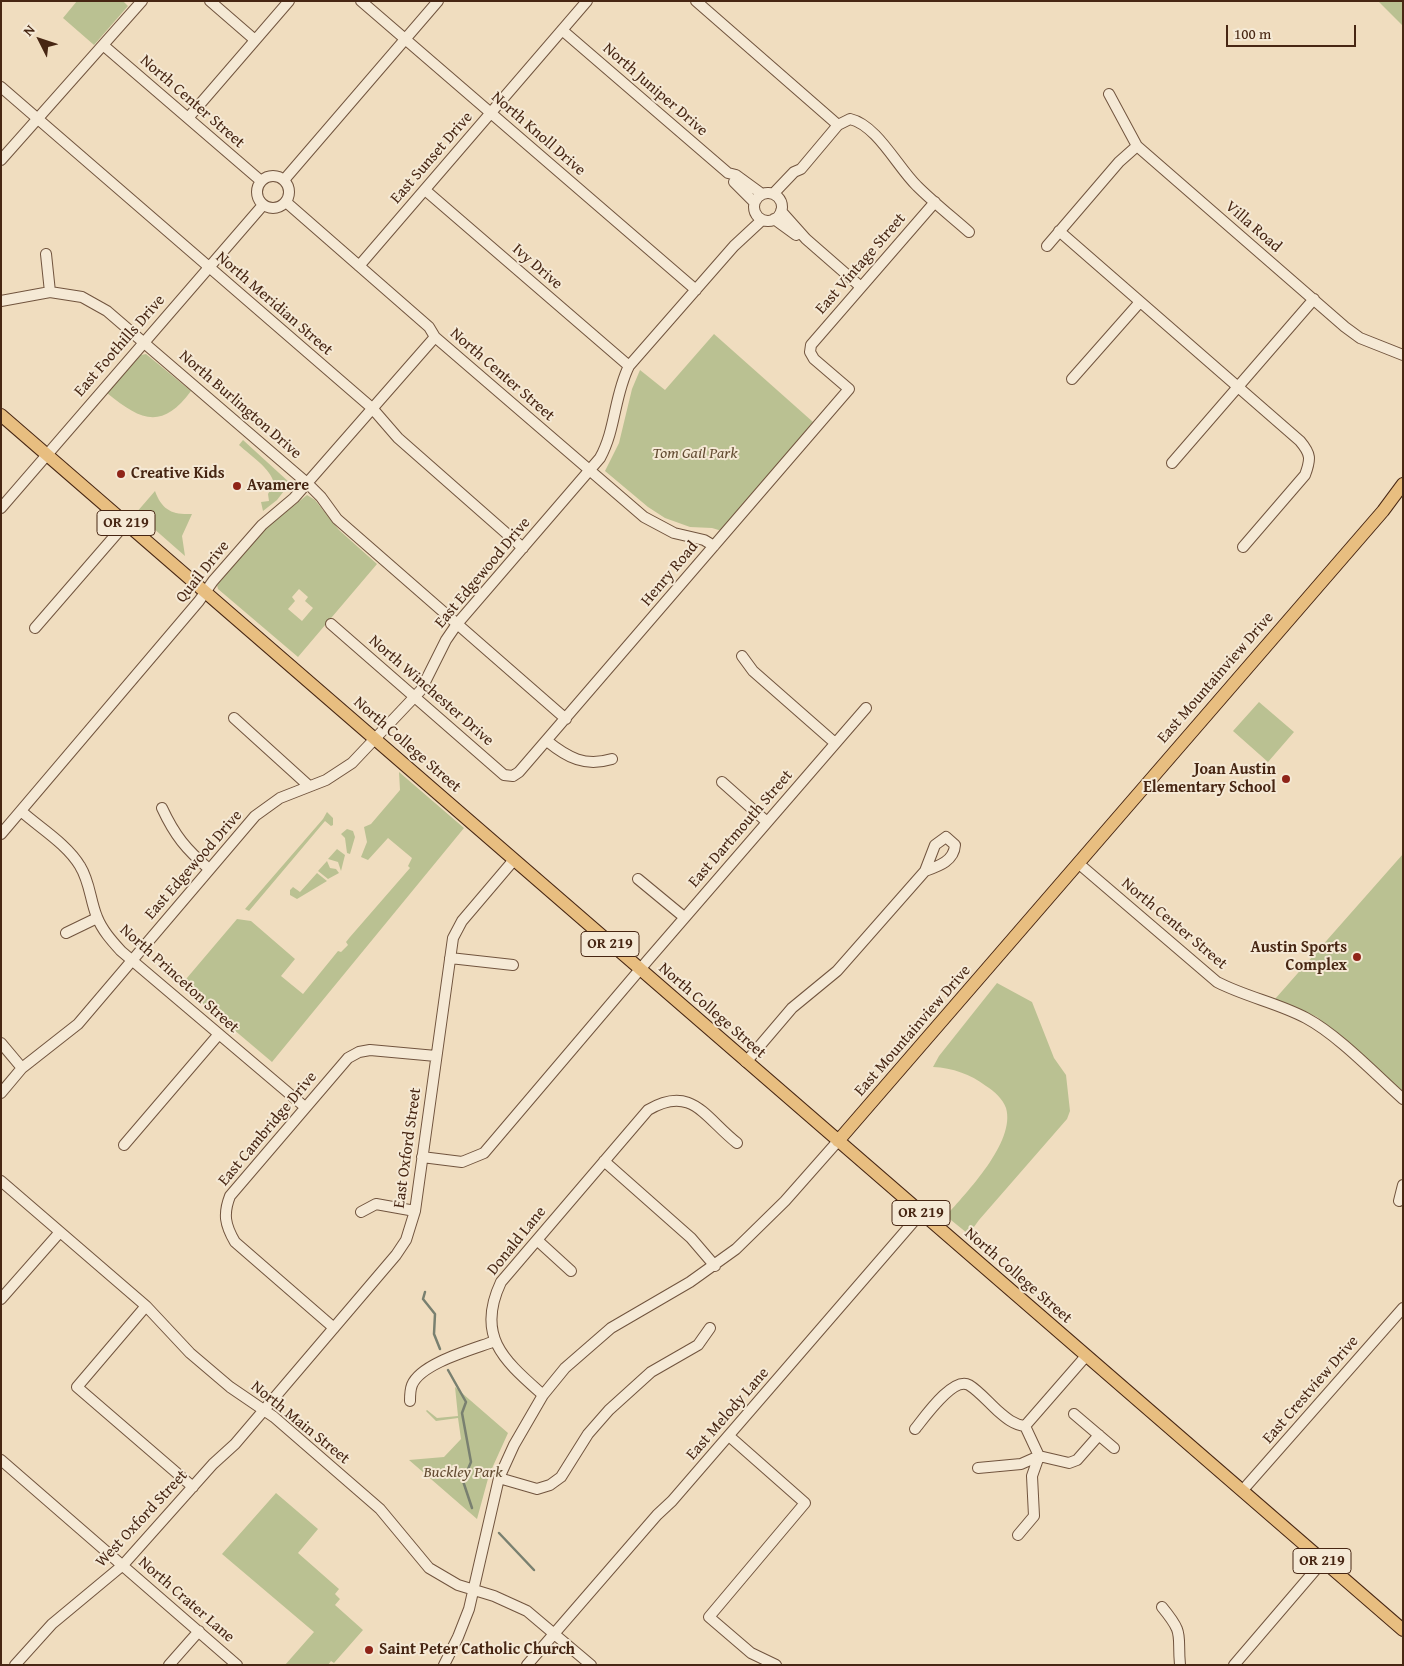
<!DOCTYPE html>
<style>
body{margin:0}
#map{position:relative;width:1404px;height:1666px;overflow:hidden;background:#f0ddbf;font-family:"Gentium Book Plus",serif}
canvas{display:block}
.frame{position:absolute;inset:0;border:2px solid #472613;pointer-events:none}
.north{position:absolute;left:15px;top:15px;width:50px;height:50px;-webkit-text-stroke:4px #f5e9d5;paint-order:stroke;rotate:311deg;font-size:14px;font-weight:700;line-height:20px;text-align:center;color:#472613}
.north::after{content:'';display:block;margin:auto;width:18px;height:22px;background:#472613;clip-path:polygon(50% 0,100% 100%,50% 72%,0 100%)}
.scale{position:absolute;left:1226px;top:25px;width:130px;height:22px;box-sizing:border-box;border:2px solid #472613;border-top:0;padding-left:6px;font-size:15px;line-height:18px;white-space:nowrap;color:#472613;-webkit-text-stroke:4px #f5e9d5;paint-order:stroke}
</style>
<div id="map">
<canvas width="1404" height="1666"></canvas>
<div class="frame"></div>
<div class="north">N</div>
<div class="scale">100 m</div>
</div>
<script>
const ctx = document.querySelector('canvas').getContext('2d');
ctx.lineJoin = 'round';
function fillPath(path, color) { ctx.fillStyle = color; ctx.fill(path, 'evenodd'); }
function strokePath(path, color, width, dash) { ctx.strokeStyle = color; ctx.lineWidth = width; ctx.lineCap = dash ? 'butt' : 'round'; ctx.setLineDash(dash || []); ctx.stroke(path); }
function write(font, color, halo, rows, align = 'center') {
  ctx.font = font + ' "Gentium Book Plus",serif'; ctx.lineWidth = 4; ctx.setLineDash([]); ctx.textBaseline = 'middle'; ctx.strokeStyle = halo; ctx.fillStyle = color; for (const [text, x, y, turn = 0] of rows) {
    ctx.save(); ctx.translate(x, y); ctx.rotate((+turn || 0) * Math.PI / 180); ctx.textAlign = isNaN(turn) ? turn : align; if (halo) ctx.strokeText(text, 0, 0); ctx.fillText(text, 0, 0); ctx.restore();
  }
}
fillPath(new Path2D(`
 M77,1h46l5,5 -34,39 -31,-27z
 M1378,1h25v25z
 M714,334l99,88 -91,109 -10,-3 -22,-1 -25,-9 -17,-11 -43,-36 14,-28 13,-54 8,-19 25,20z
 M146,354l45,37c-29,39 -50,30 -84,2l34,-38z
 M243,440l47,43 -13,17 -14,11 -2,-9 8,-1 -1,-7 6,-11c-4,-15 -23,-27 -35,-38z
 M155,491c7,19 17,24 37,23l-10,22 3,20 -49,-43z
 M307,495l8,5 24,30 38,34 -79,93 -80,-68 -1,-4 48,-56zM299,589l9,8 -3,4 8,7 -11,13 -14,-12 7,-8 -3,-4z
 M1259,702l35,30 -26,30 -35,-31z
 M399,772l65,56 -192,234 -91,-77 56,-66 14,2 44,38 -14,17 22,18 35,-43 3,1 7,-7 -2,-3 4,-5 60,-69 -2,-2 4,-8 -24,-20 -20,22 -7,-3 6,-15 -3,-15 7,-3 29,-34z
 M327,812l6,6v7l-2,1 -6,-5 -76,90 -4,-2 78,-90z
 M347,829l6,2 2,6 -5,17 -3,-1 -2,-15 -4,-4z
 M337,849l8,6 -4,16 -3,-9 -10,-3z
 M1403,854v237l-86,-74 -42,-18z
 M327,861l3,7 6,1 3,4 -11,6 -10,-8z
 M317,873l10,8 -30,18 -7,-4v-5l3,-3 7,5z
 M997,983l35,19 22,56 12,17 4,36 -3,8 -88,101 -8,11 -4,2 -21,-17c20,-23 70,-74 60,-108 -3,-9 -12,-17 -20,-22 -16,-12 -33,-18 -53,-19l6,-11z
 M455,1387l53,46 -19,42 -12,44 -68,-59 35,-3 17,-18 -3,-21 -22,3 -10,-10 1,-1 10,8 21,-2z
 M276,1493l42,36 -20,24 41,36 -4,5 5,5 -5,6 28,25 -29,33 -3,-2 -3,4h-43l29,-33 -92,-78z`), '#bac192');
strokePath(new Path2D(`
 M425,1292l-2,7 12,15 -1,20 6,15
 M448,1370l18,32 -4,11 9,49 -8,19 9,27
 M499,1533l35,37`), '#798070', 2.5);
const minor = new Path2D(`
 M210,1l45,39
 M361,1l335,289
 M696,1l142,124
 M562,30l166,143 8,2 26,19
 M103,45l158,136
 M1,87l371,321 26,30 125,110
 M1109,94l28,52 208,181 15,11 43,17
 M188,118l101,-117
 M1,160l141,-159
 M257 192a16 16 0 1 1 32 0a16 16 0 1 1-32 0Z
 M284,180l154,-179
 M734,182l20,20
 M425,190l204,176
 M754 207a14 14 0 1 1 28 0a14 14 0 1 1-28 0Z
 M773,194l21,-22 7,-3 37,-44 12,-6c27,6 48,49 67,67 16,16 35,31 52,46
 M286,202l143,125 6,10 209,180 30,16 30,7 10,6
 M781,211l25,28 55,48
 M774,219l22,16
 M1059,231l241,210c11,13 11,18 5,34l-62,72
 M1047,246l72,-84 18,-16
 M46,254l4,38
 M359,266l228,-265
 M1,301l49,-9 32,5 25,14 200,172 14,14 16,22 229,200
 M1072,379l68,-77
 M1172,463l142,-164
 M1,508l262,-303
 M331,624l173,151 9,1 6,-4 330,-383 -35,-30 -4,-7 1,-7 124,-143
 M35,628l91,-105
 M742,656l11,15 82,72
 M234,718l75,68
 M547,741c21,17 38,26 65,18
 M722,782l45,40
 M162,808c13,28 24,41 47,61
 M21,811c19,17 46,33 59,55 10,16 10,34 17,51 5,13 15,24 24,34l184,156
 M1,834l198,-233 14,-20 49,-56 32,-27 141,-161
 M1078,863l139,119c29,15 61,21 89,36 32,17 69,56 97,81
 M638,879l46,38
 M66,933l31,-15
 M450,958l63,7
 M1,1043l21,25
 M746,1062l46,-54 45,-37 88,-100 10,-26 11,-8 9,8c-1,16 -16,21 -30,26
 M1,1093l21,-25 56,-44 177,-208 25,-18 46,-18 26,-17 69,-73 25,-50 11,-16 143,-166c16,-29 14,-62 29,-92l105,-120 28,-26
 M124,1145l95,-111
 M422,1157l40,5 22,-9 164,-193 218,-252
 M604,1161l87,77 24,28
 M1,1181l145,125 44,47 40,34 44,30 106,92 49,59 29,17 36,11 33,15 64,54
 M1399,1201l4,-16
 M361,1212l15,-8 39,7
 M537,1240l34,31
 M1,1299l59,-67
 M146,1306l-69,81 116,100
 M334,1328l-99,-86c-10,-17 -12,-28 -5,-46l118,-138 11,-6 11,-2 66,6
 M543,1395c-38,-34 -68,-58 -42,-113l147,-172c44,-26 57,8 89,33
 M410,1401c0,-4 0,-11 2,-16 9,-22 62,-36 83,-44
 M1074,1414l40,34
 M1025,1426l61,-70
 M915,1429c9,-11 38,-53 54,-44 10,6 20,18 29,26 8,7 16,14 27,15
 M729,1436l76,67 -96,114 42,36 25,12
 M1,1460l236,205
 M978,1468l43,-4 18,-8 30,7 8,-3 22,-25
 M499,1478l38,11 13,-4 11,-8 27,-43 21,-24 42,-38 47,-27 12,-17
 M1242,1491l161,-183
 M1018,1535l16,-19 -2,-40 7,-20 -14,-30
 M1162,1607c23,28 15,26 18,58
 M15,1665l37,-41 71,-59 90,-101 22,-20 161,-189 10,-15 9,-29 38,-273 9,-17 51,-60
 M169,1665l30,-34
 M444,1665l14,-28 11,-28 30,-131 15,-33 29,-50 22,-27 46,-40 79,-46 46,-33 49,-48 53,-60
 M527,1665l130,-150 15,-14 249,-288
 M1234,1665l89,-104`);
const major = new Path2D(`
 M1,415l1402,1215
 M838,1141l545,-630 20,-27`);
strokePath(minor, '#71543e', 12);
strokePath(major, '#472613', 14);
strokePath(minor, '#f5e9d5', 10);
strokePath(major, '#e8be80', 12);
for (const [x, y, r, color] of [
 [121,474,5,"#8f2418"],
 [237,486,5,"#8f2418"],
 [1286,779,5,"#8f2418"],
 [1357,957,5,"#8f2418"],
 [369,1650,5,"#8f2418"]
]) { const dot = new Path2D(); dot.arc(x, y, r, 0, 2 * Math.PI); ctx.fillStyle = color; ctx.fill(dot); strokePath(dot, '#f5e9d5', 2); }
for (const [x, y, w] of [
 [126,523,58],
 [610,944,58],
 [921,1213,58],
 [1322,1561,58]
]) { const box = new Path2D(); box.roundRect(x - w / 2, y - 12.5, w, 25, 4); ctx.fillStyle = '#f5e9d5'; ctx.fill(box); strokePath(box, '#472613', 1); }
write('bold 15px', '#472613', null, [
 ["OR 219",126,523],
 ["OR 219",610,944],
 ["OR 219",921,1213],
 ["OR 219",1322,1561]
]);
write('16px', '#472613', '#f5e9d5', [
 ["North Juniper Drive",655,90,41],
 ["North Center Street",192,102,41],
 ["North Knoll Drive",538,134,41],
 ["East Sunset Drive",432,158,-49],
 ["Villa Road",1253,227,41],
 ["East Vintage Street",861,264,-49],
 ["Ivy Drive",537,267,41],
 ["North Meridian Street",274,304,41],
 ["East Foothills Drive",120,346,-49],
 ["North Center Street",502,375,41],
 ["North Burlington Drive",240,405,41],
 ["Quail Drive",203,572,-51],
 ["East Edgewood Drive",483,573,-50],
 ["Henry Road",670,574,-50],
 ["East Mountainview Drive",1216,678,-49],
 ["North Winchester Drive",431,691,41],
 ["North College Street",407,745,41],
 ["East Dartmouth Street",741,829,-49],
 ["East Edgewood Drive",194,865,-49],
 ["North Center Street",1174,924,40],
 ["North Princeton Street",179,979,42],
 ["North College Street",712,1011,41],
 ["East Mountainview Drive",913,1031,-49],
 ["East Cambridge Drive",268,1129,-50],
 ["East Oxford Street",408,1148,-82],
 ["Donald Lane",517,1241,-51],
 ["North College Street",1018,1276,41],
 ["East Crestview Drive",1311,1390,-49],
 ["East Melody Lane",728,1414,-49],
 ["North Main Street",300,1423,39],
 ["West Oxford Street",142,1519,-47],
 ["North Crater Lane",186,1600,41]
]);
write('italic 16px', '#644d33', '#f5e9d5', [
 ["Tom Gail Park",695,454],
 ["Buckley Park",463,1473]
]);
write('bold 16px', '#472613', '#f5e9d5', [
 ["Creative Kids",131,474],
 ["Avamere",247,486],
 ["Joan Austin",1276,770,"right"],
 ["Elementary School",1276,788,"right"],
 ["Austin Sports",1347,948,"right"],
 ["Complex",1347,966,"right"],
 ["Saint Peter Catholic Church",379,1650]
], 'left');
</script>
